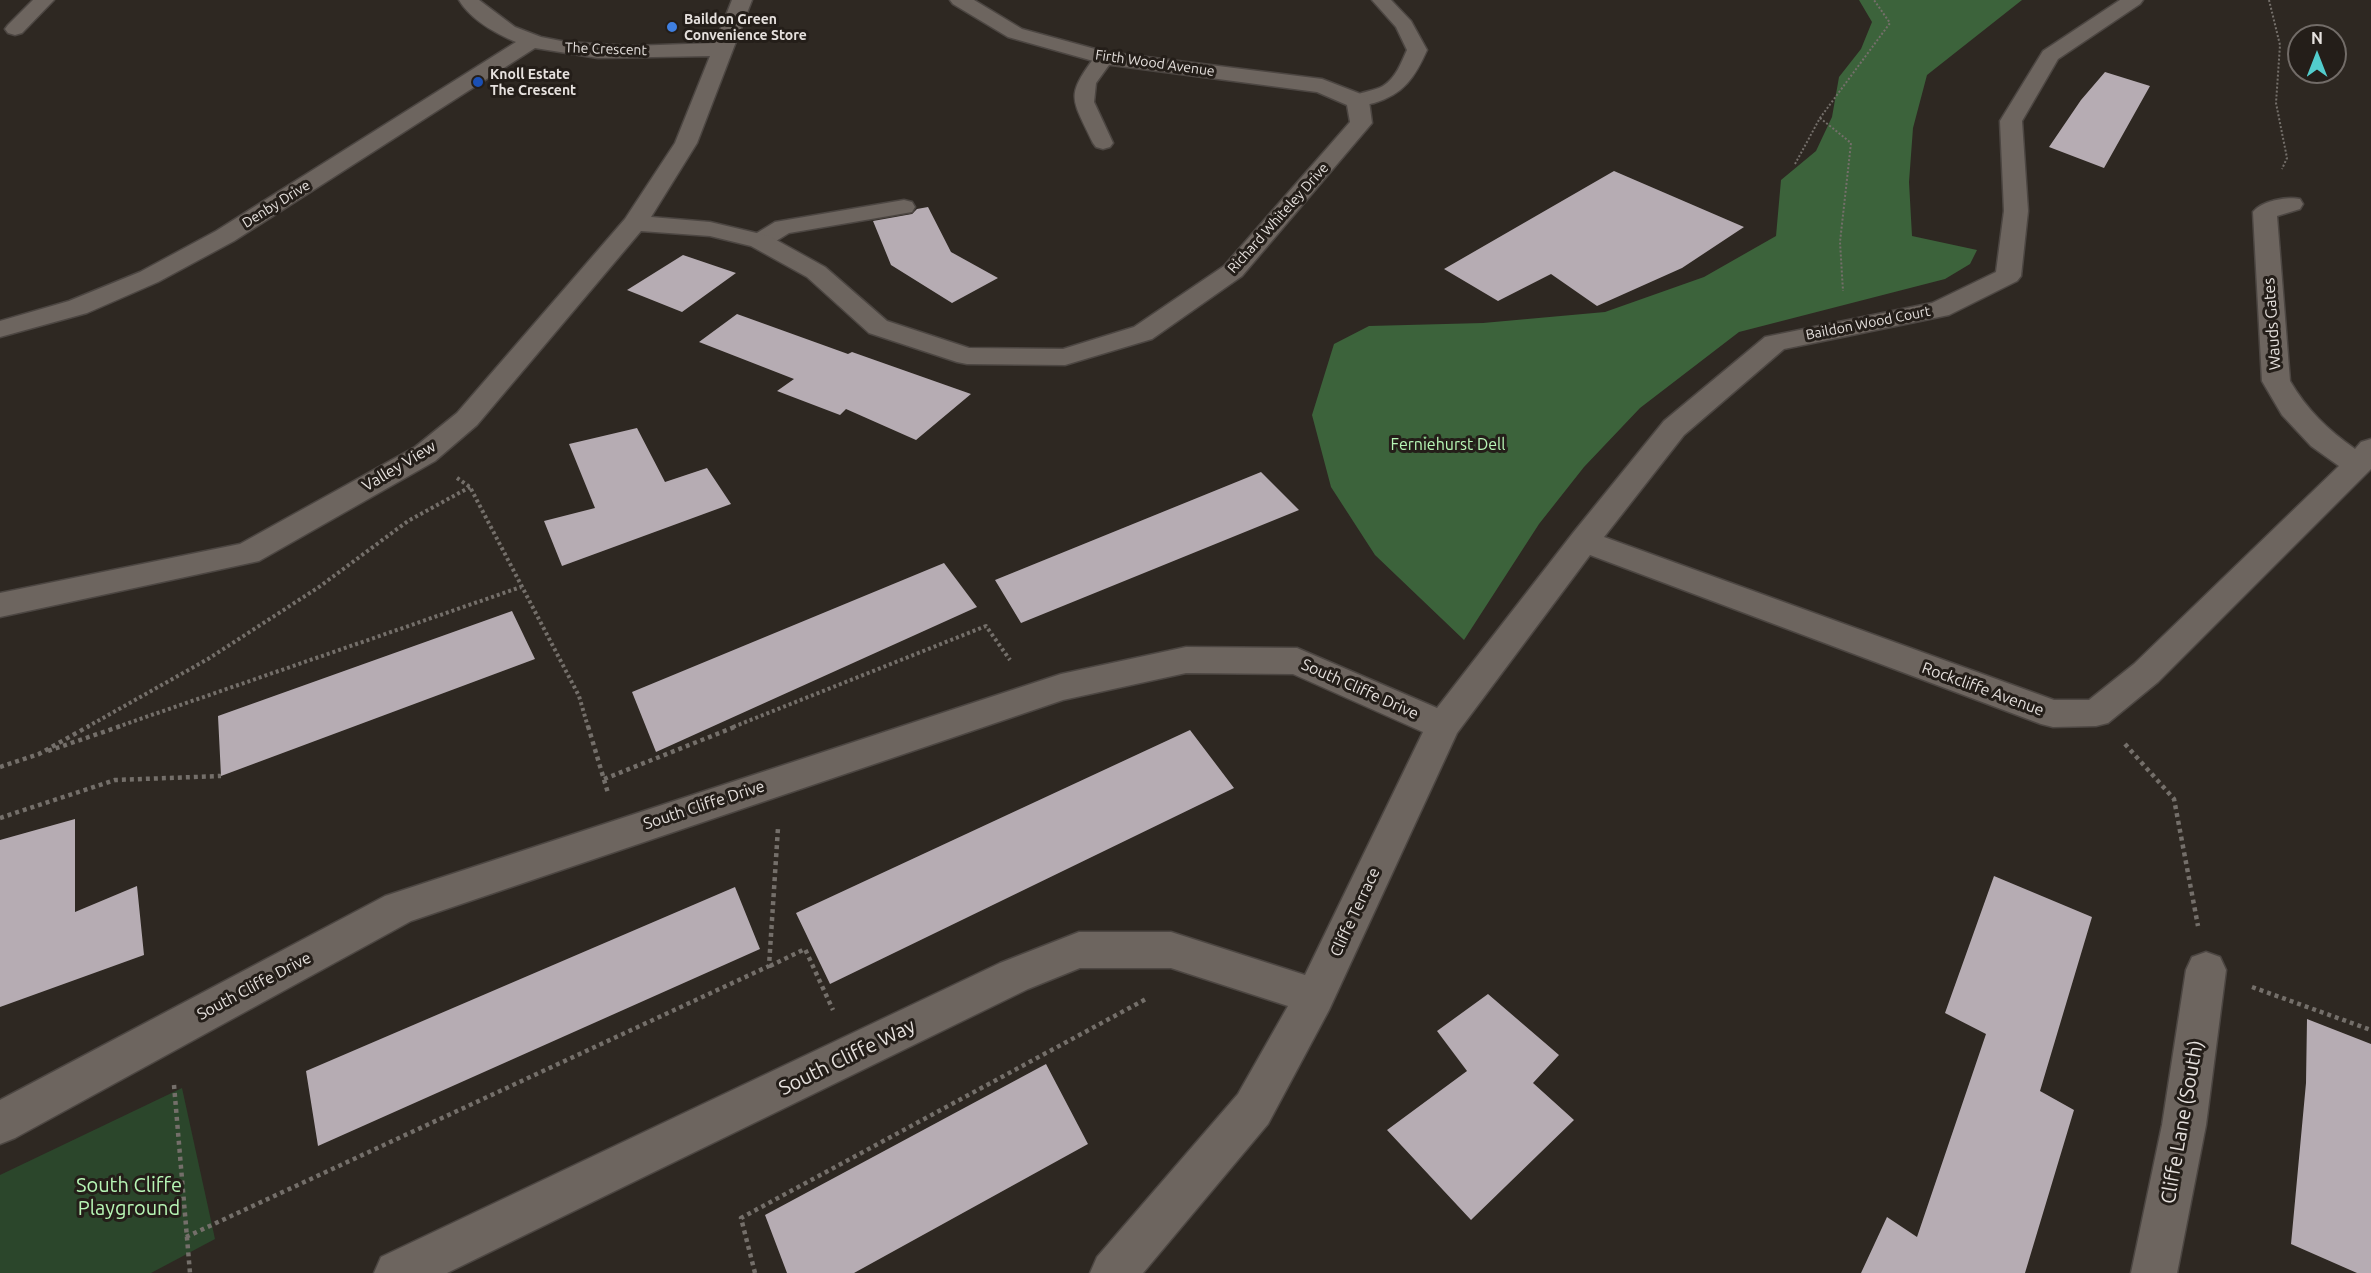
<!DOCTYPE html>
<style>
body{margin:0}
#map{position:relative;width:2371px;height:1273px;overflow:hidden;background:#2e2822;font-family:Ubuntu,sans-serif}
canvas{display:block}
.north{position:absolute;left:2287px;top:24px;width:60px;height:60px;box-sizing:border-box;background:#241e19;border:2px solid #726c68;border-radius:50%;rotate:0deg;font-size:16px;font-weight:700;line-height:24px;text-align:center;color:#e6e1de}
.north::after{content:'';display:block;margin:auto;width:21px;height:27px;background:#52cdcd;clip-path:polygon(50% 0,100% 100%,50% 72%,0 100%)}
</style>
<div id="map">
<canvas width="2371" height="1273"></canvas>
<div class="north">N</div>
</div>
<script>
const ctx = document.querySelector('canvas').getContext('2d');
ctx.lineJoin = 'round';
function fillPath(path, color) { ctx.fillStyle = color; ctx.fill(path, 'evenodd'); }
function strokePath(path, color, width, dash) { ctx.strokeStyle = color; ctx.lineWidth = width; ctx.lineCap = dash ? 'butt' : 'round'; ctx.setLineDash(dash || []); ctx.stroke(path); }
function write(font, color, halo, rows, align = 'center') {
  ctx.font = font + ' Ubuntu,sans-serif'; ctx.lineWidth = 6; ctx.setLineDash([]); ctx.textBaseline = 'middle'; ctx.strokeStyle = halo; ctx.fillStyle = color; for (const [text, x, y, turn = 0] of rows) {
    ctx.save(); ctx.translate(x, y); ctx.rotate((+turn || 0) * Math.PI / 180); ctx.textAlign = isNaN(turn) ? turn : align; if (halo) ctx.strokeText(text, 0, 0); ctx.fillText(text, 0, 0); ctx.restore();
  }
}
fillPath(new Path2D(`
 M182,1088l33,151 -64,34h-151v-98z`), '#2b462b');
fillPath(new Path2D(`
 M1859,0h163l-95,75 -14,53 -4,54 3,54 65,14 -7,14 -25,15 -206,53 -99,76 -56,59 -45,57 -75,116 -89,-85 -44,-68 -19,-72 22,-71 35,-18 114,-3 122,-11 99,-35 72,-41 5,-56 35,-29 16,-34 7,-40 22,-28 11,-27z`), '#3c633b');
fillPath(new Path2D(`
 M2105,72l45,14 -46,82 -55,-21 32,-47z
 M1614,171l130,56 -62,41 -85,38 -46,-32 -53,27 -54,-32z
 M928,207l23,45 47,26 -46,25 -61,-38 -18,-44 39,-7 5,-5z
 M683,255l53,18 -54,39 -55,-22z
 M737,314l111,40 4,-2 119,42 -55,46 -70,-31 -6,6 -63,-24 17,-12 -95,-37z
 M637,428l28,54 42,-14 24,36 -169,62 -18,-45 51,-13 -26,-64z
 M1261,472l38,38 -278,113 -26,-43z
 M944,563l33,44 -321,145 -24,-60z
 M512,611l23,48 -314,117 -3,-60z
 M1190,730l44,58 -404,196 -34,-71z
 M75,819v93l62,-26 7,69 -144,52v-167z
 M1994,876l98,41 -52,174 34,19 -49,163h-164l26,-56 30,20 69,-203 -41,-21z
 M735,887l25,62 -442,197 -12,-75z
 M1488,994l71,61 -26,28 41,37 -103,100 -84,-90 80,-59 -30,-40z
 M2307,1019l64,25v229h-14l-66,-29 15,-161z
 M1046,1064l42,80 -234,129h-67l-22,-58z`), '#b6acb3');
const lane = new Path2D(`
 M1372,0h19l20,21 16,29c-12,27 -23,44 -53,53 -8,2 -15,4 -23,2l-3,-4c6,-9 25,-9 35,-15 13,-8 18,-23 24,-36l-11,-23z
 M1104,52l7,2 3,4 -18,25 -2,19 19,41 -3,4 -7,2 -7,-2 -3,-4c-22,-47 -28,-46 4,-89z
 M904,200l8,2 3,5 -3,5 -123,21 -21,13 -8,2 -8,-2 -3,-5 3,-5 23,-14z`);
const street = new Path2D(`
 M33,0h21l-32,33 -7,2 -7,-2 -3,-4 3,-4z
 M459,0h20l36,27 26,10 25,5 65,4 84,-3 17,-43h20l-55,143 -46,74 59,5 59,14 56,31 62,54 82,27 94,1 71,-22 90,-61 126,-144 -3,-17 -30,-13 -213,-28 -96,-27 -55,-33 -3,-4h24l48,29 84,23 216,27 44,17 3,5 3,22 -130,153 -90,63 -87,26 -98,-1 -10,-2 -88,-29 -62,-56 -56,-31 -41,-10 -69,-5 -164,194 -42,36 -176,100 -259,56v-24l240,-49 175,-97 42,-34 168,-194 50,-76 35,-87 -112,2 -63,-10 -301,193 -76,41 -71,31 -87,24v-16l69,-20 71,-29 76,-41 300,-189c-21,-9 -45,-22 -57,-42z
 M2120,0h23l-3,4 -82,55 -36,62 6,90 -7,65 -4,5 -68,34 -165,34 -100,86 -80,102 450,163h35l45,-36 205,-198 -28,-20 -29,-31 -20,-34 -9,-169c8,-11 34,-16 47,-13l3,5 -3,5 -23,7 13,165c17,29 38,49 65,68l6,-7 10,-3v30l-213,213 -50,41 -12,3 -43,1 -12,-3 -451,-169 -133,178 -128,277 -61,114 -125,149h-53l7,-16 141,-163 50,-88 -117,-38h-91l-52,21 -581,284h-73l7,-16 619,-294 79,-31h92l134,43 118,-243 -130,-58 -107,-1 -123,27 -652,221 -396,217 -15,6v-44l385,-204 676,-222 125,-27 111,1 140,60 136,-175 91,-112 101,-84 167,-34 64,-31 8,-61 -4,-90 43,-70z
 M2206,952l14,5 6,13 -20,155 -29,148h-46l31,-148 24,-155 6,-13z`);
strokePath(lane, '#4c4642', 3);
strokePath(street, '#4c4642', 3);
strokePath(new Path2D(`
 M2269,0l11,45 -4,58 11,55 -5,11
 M1820,118l31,25 -11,99 3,49
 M1795,164l25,-46 70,-95 -16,-23`), '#746f6a', 2, [2, 2]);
strokePath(new Path2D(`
 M457,478l13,9 109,209 9,31
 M87,727l121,-68 111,-72 89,-66 62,-34
 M117,727l404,-140
 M733,727l253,-101 24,34`), '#746f6a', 4, [3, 3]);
strokePath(new Path2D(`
 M588,726l20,67
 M2125,744l49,55 24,127
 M48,751l73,-25
 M0,767l39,-13 50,-28
 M604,779l133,-53
 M0,818l115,-38 106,-4
 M770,966l35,-17 28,61
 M2252,987l119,43
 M174,1085l16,188
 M186,1237l583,-271 9,-138
 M755,1273l-14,-55 405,-219`), '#746f6a', 4.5, [4, 4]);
fillPath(lane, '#6d655f');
fillPath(street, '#6d655f');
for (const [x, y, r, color] of [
 [672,27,6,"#3f7fe0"],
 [478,82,6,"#1a4fb4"]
]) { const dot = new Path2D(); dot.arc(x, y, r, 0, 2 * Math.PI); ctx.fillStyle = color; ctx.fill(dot); strokePath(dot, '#241e19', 2); }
write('bold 14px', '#e6e1de', '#241e19', [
 ["Baildon Green",684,19],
 ["Convenience Store",684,35],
 ["Knoll Estate",490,74],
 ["The Crescent",490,90]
], 'left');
write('14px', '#e6e1de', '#241e19', [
 ["The Crescent",606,49,2],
 ["Firth Wood Avenue",1155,63,8],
 ["Denby Drive",276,204,-32],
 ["Richard Whiteley Drive",1278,218,-48],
 ["Baildon Wood Court",1868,323,-11]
]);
write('16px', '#e6e1de', '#241e19', [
 ["Wauds Gates",2272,324,-94],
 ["Valley View",399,466,-31],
 ["South Cliffe Drive",1360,689,24],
 ["Rockcliffe Avenue",1983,689,20],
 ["South Cliffe Drive",704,805,-18],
 ["Cliffe Terrace",1355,912,-65],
 ["South Cliffe Drive",254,986,-28]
]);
write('16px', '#b7f6b5', '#241e19', [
 ["Ferniehurst Dell",1448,445]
]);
write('20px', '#e6e1de', '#241e19', [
 ["South Cliffe Way",847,1057,-26],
 ["Cliffe Lane (South)",2182,1122,-80]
]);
write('20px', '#b7f6b5', '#241e19', [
 ["South Cliffe",129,1185],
 ["Playground",129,1208]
]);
</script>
